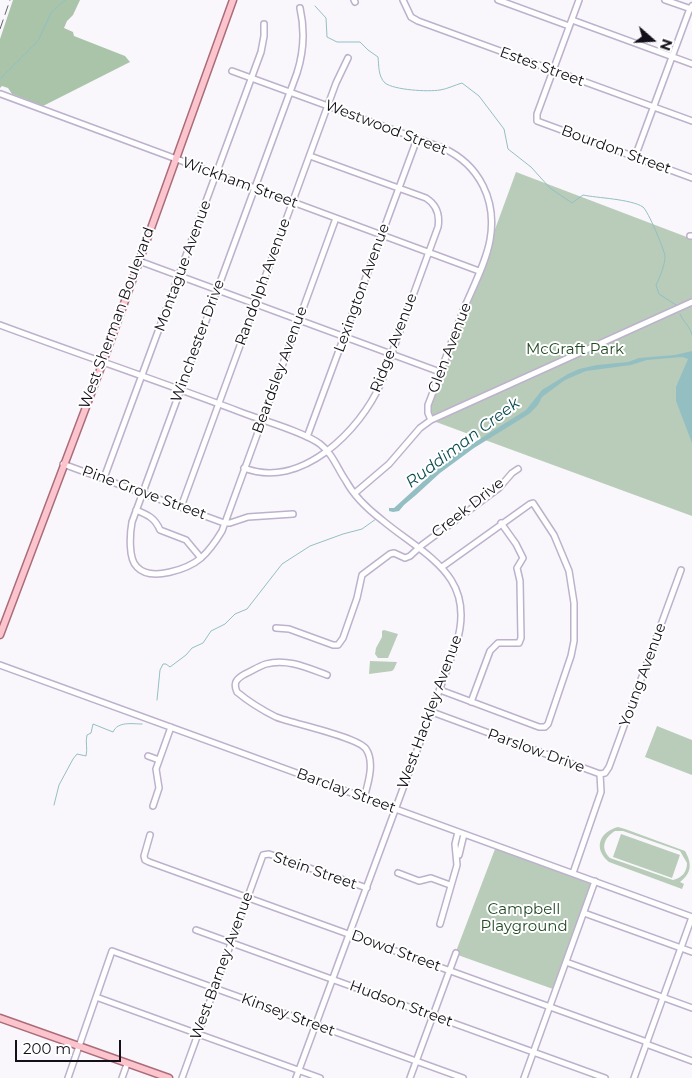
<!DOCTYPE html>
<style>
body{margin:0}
#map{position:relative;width:692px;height:1078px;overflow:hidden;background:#f9f7fc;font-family:Montserrat,sans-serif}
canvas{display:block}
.north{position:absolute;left:627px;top:15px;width:50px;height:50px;-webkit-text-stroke:4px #fff;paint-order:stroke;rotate:109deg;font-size:14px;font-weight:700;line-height:20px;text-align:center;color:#141019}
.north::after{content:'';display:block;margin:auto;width:18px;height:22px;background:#141019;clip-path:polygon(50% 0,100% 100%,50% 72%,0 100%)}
.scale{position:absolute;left:15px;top:1040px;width:106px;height:22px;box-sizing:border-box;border:2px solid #141019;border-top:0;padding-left:6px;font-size:15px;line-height:18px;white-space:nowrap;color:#141019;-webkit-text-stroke:4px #fff;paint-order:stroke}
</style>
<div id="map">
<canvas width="692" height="1078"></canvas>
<div class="north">N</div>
<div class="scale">200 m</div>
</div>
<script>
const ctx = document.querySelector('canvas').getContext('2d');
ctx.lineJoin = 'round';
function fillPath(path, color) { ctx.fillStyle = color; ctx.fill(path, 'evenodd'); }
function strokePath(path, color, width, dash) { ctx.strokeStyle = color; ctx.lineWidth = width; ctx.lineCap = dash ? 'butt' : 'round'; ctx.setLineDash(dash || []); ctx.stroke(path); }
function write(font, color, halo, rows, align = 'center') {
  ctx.font = font + ' Montserrat,sans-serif'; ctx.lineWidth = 4; ctx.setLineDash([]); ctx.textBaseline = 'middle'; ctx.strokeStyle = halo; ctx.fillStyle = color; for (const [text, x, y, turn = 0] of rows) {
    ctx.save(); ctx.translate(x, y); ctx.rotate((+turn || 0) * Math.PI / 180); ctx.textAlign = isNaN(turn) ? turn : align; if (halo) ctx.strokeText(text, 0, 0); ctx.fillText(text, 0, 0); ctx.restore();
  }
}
fillPath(new Path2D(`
 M516,172l176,67v277l-256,-94 -5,-11v-7z
 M384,630l14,4 -10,24h-10l-3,-4 1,-6 6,-11v-6z
 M370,661l27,1 -3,7 -2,2 -23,3z
 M657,726l35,14v35l-47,-18z
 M618,827l7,2 60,22c7,12 7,22 -5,31l4,2 -2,5 -73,-27c-16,-13 -10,-30 9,-35zM615,831h8l57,20 7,12c0,9 -5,15 -14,17l-63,-22c-10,-10 -6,-20 5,-27z
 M621,834l59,21 -8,23 -59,-21z
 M495,849l96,35 -38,105 -98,-35z`), '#b9ccb9');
fillPath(new Path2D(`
 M13,0h67l-7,15 -6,6 -3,7 9,4 1,4 51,20 5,6 -87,44 -31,-12 -4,-6 -6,-2 -2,2v-49z`), '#a9c4a9');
fillPath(new Path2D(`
 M692,351v92l-16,-42v-14l12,-28 -6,-2 -35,3 -16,5 -45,6 -21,9 -23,17 -4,8 -9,9 -55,34 -34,25 -24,22 -12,10 -5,6 -6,1 -4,-1v-3h5l54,-49 78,-49 16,-20 26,-16 11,-5 18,-4 31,-3 11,-4 36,-3z`), '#93bfc3');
strokePath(new Path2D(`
 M315,6l11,12 1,19 10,5h23l8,8 10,7c1,9 0,19 7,26 9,7 43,9 55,7 7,-1 15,-5 22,-7l17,13 25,33 4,20 23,18 19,21 22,15 11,-8c14,3 48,4 60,12 5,4 21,42 22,49 0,9 -5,21 -9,29l3,9 17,11
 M0,79l38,-38 13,-28 14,-13
 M680,314c4,9 10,12 12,21
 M157,700l3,-30 3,-6h3l4,3 16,-12 6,-7 11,-5 8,-12 14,-7 10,-10 12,-5 35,-45 28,-18 33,-12 19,-5 14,-10
 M54,805l5,-20 14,-26 4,-5 9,2c2,-8 -1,-14 1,-21l4,-2 2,-9 20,8c5,-11 19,-8 29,-8`), '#93bfc3', 1);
const minor = new Path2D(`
 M354,0l1,2
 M403,0l8,17 7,4 274,100
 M498,0l71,26
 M579,0l-42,114v7l155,57
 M665,0l26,9
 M300,8c5,22 4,43 -3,65l-165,449c-2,11 -4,37 5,45 14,15 51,2 64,-9 9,-8 15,-17 21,-27l114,-313
 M572,20l120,44
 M232,71l211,77c37,17 54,53 47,92 -4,23 -18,49 -27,71 -12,32 -23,63 -35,94v8l3,7
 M1,94l478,177
 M635,157l54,-146 3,-5
 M690,236h2
 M139,261l301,111
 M0,325c81,30 162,57 243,88 21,8 61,19 77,31 13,10 17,24 26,37 8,15 23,29 36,39 43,36 96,55 74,125l-160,433
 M307,437l110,-298
 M63,464l161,59h6l18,-6 45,-3
 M244,468c57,22 116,-37 137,-85l57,-156c2,-12 -1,-22 -12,-29l-116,-42
 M104,478l157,-426 3,-16v-12
 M355,493l34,-29 31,-36 11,-8 261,-118
 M181,507l155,-424 12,-25
 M136,510c12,5 19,8 24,20l26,10 15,18
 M276,628l13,1 44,16h5l5,-7 14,-40 5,-23 28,-21 4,-1 11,5 5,-2 12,-11 77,-57 13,-15 6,-4
 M0,665l692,252
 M327,675c-19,-7 -40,-17 -61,-11 -7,2 -14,7 -21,10 -9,5 -12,9 -8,18 12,10 25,18 39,25 18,7 82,20 90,32 9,13 2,35 -2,49
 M440,690l99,37h6l3,-3 23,-68 3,-15v-38l-5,-32 -15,-36 -21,-32 -3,1 -88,63
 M471,702l19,-51 8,-8h21l2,-5 -1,-57 -3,-13 6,-10 -7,-14 -15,-21
 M432,712l168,62
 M148,756l11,4
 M600,774l5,-1 4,-6 72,-197
 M153,806l6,-18 -3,-19 15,-42
 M150,835l-6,21 1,4 4,2 498,180
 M459,855l5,-21
 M398,873l21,8 12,-3 19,7
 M573,873l28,-81 -1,-18
 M584,913l108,39
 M440,924l17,-59 -2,-21 3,-12
 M196,930l409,148
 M566,962l126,46
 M96,997l224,81
 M646,1044l46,17
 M68,1078l44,-127 351,127
 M122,1078l5,-14
 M182,1078l81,-223 6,-1 98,34
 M410,1078l46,-125
 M524,1078l71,-197
 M634,1078l58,-161`);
const major = new Path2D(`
 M0,635l103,-273 130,-362
 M0,1018l169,60`);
strokePath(minor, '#bdb1cc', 8);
strokePath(major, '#aa6c79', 9);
strokePath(minor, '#fff', 5);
strokePath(major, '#fcc5ce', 6);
strokePath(new Path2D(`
 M0,29l10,-29`), '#66636a', 1, [10, 5]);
write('15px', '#141019', '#fff', [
 ["Estes Street",542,67,20],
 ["Westwood Street",386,128,21],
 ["Bourdon Street",616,150,20],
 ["Wickham Street",240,183,20],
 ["Montague Avenue",183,266,-70],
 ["Randolph Avenue",263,282,-70],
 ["Lexington Avenue",362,288,-70],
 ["West Sherman Boulevard",117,318,-70],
 ["Winchester Drive",198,341,-70],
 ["Ridge Avenue",394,343,-69],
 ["Glen Avenue",450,348,-69],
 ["Beardsley Avenue",280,370,-70],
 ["Pine Grove Street",144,493,20],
 ["Creek Drive",468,508,-38],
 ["Young Avenue",643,675,-70],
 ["West Hackley Avenue",430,712,-70],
 ["Parslow Drive",536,751,20],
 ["Barclay Street",346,791,20],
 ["Stein Street",315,871,19],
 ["Dowd Street",396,951,20],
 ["West Barney Avenue",222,966,-70],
 ["Hudson Street",401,1004,20],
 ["Kinsey Street",288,1015,20]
]);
write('15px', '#224a25', '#fff', [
 ["McGraft Park",575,350],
 ["Campbell",524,910],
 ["Playground",524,927]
]);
write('italic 16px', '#0b4d52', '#fff', [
 ["Ruddiman Creek",463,443,-37]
]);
</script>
